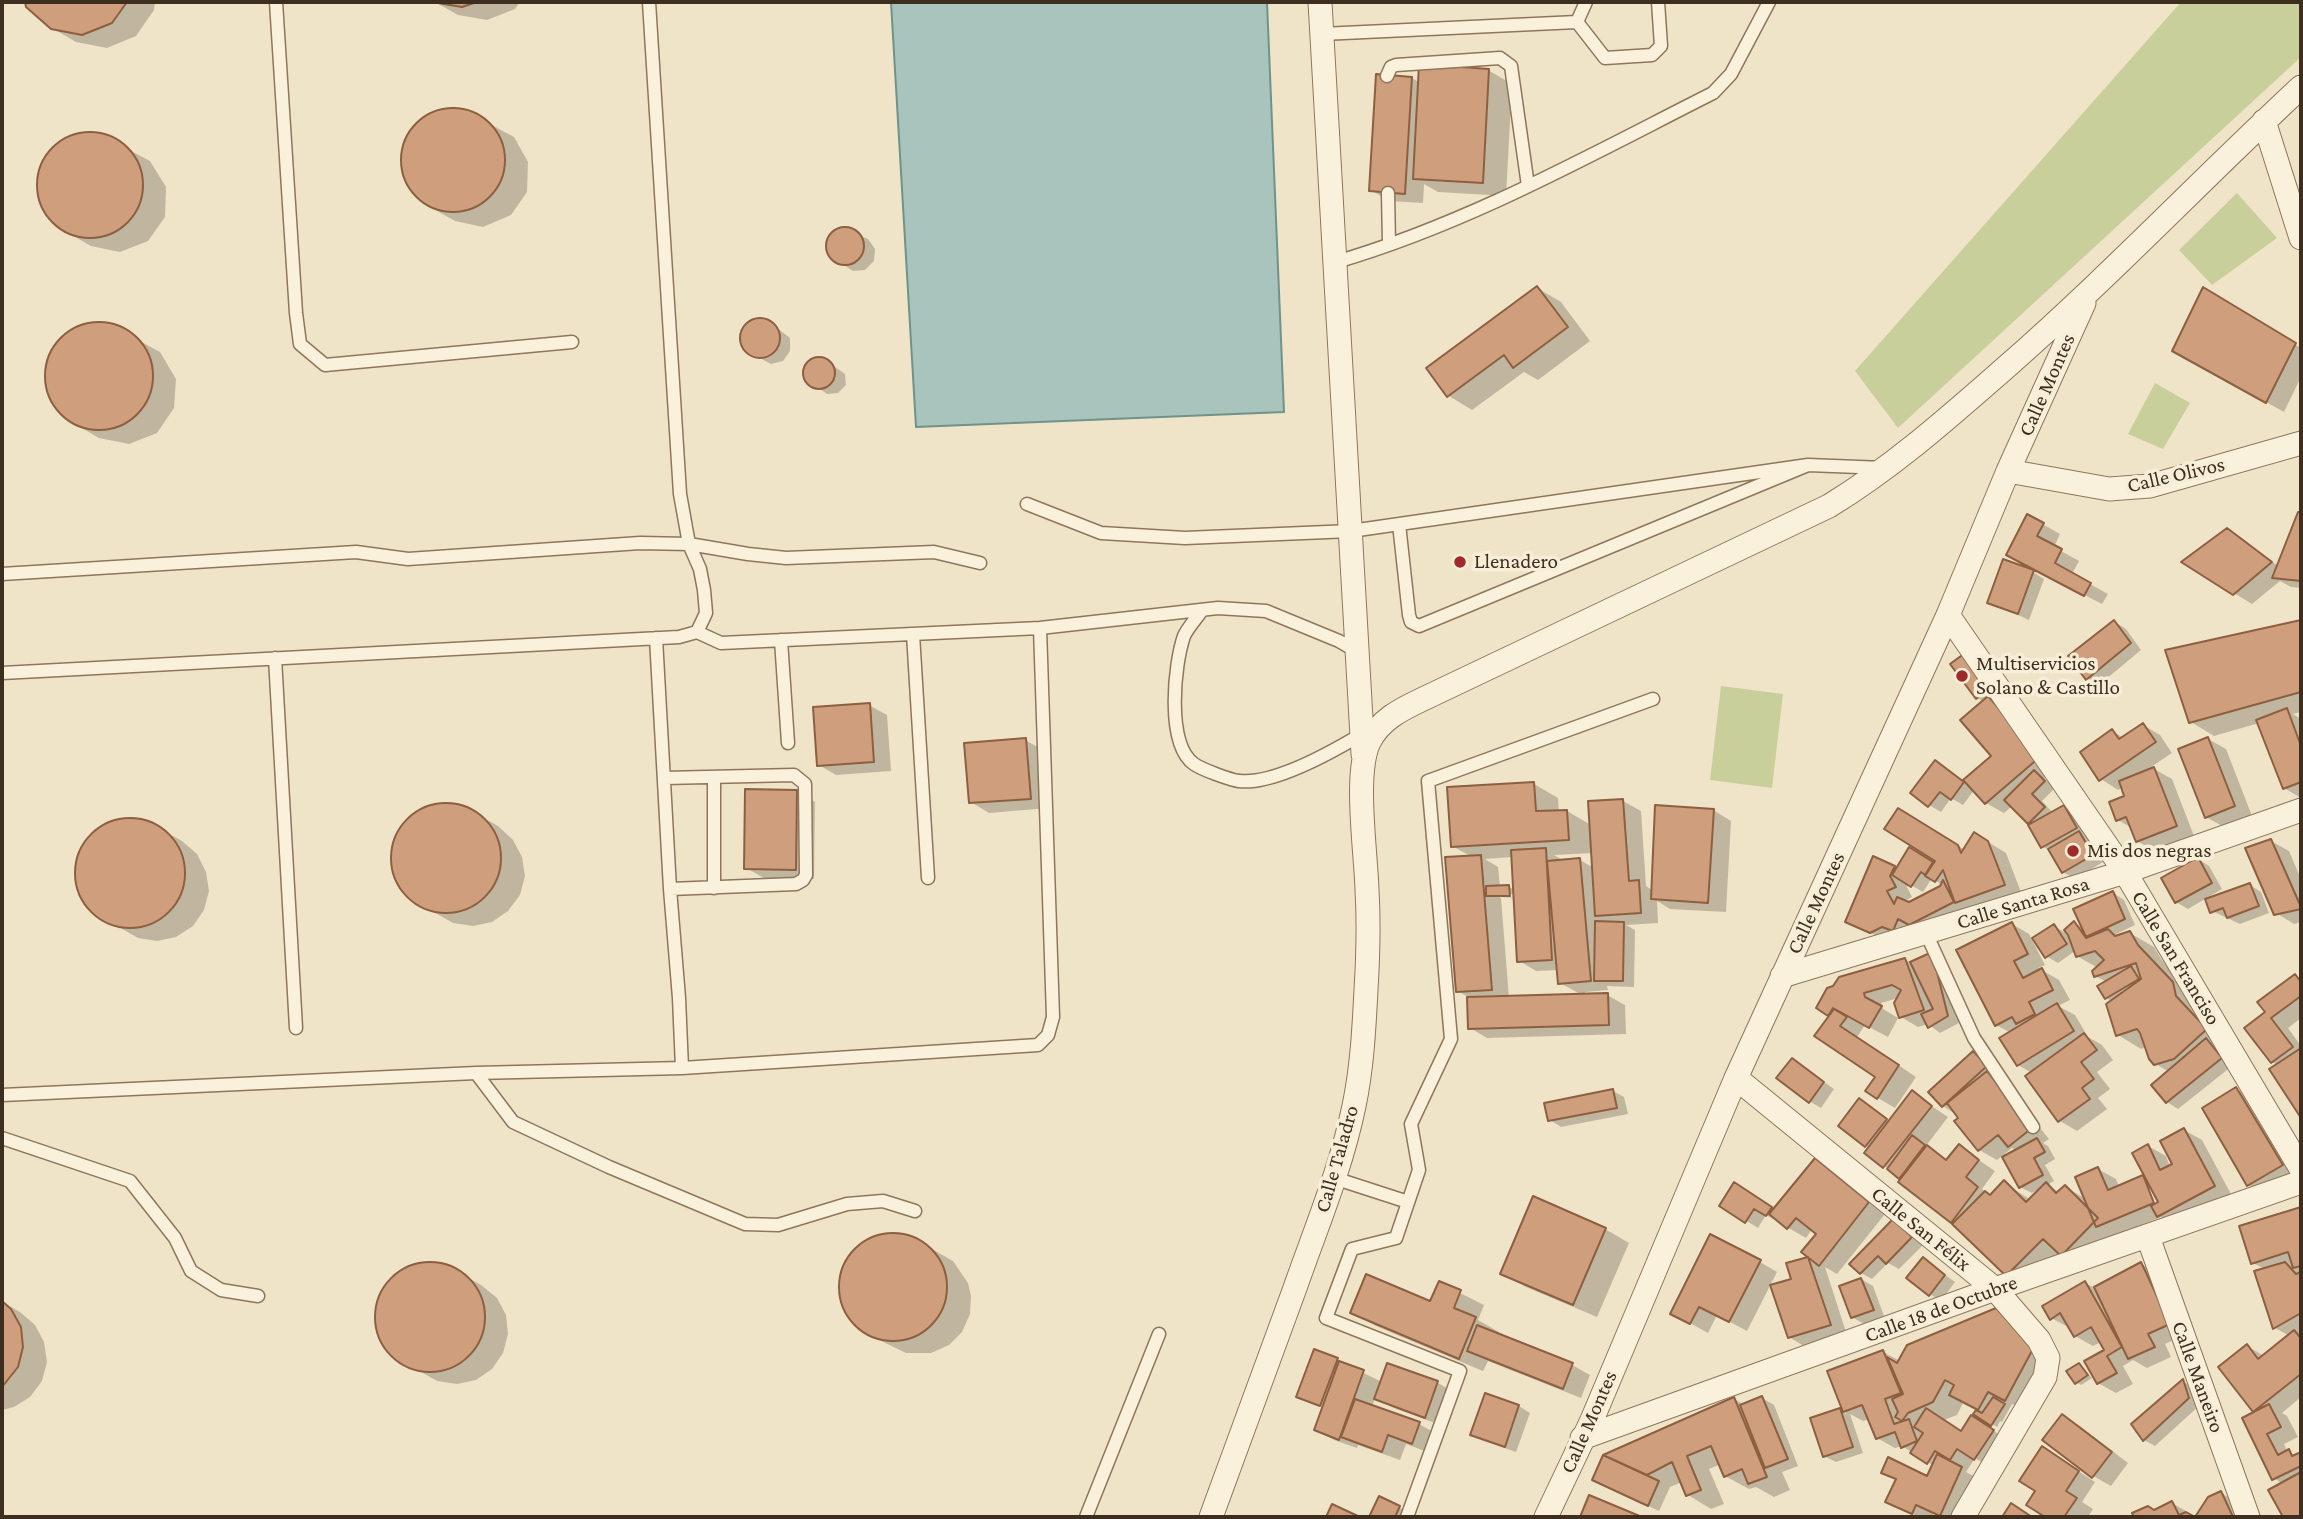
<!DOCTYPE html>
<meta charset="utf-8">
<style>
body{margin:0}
#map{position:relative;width:2303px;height:1519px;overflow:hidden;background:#f0e4c8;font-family:"Crimson Pro",serif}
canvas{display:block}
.frame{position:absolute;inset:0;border:4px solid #3d2e20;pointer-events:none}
</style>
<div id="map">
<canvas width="2303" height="1519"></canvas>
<div class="frame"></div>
</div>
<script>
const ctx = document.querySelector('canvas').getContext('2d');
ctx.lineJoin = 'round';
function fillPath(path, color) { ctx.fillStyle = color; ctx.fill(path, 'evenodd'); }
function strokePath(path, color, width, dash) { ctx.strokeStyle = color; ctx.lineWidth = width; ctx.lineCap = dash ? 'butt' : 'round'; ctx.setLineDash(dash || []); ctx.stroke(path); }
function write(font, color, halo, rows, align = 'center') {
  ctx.font = font + ' "Crimson Pro",serif'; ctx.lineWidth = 7; ctx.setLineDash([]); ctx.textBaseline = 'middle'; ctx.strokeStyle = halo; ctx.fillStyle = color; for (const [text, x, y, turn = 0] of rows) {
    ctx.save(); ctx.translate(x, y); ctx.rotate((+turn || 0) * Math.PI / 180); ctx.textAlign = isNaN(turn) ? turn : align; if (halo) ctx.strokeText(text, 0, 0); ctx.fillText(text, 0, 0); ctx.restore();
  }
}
fillPath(new Path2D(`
 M2181,2h120v55l-403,371 -43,-57z
 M2237,193l40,45 -65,47 -33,-35z
 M2155,383l35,20 -27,46 -35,-15z
 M1721,686l62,8 -11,94 -62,-8z`), '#c9cf9b');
const water = new Path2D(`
 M891,2h376l17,410 -368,15z`);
fillPath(water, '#a9c4bc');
strokePath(water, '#6f938a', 2);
fillPath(new Path2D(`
 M27,2h128l-1,8 -18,26 -29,12 -31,-6 -24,-14 -24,-22z
 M435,2h85l-5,7 -28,11 -29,-5z
 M1488,70l24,14 -6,112 -68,-4 -14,-8 -1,19 -34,-2 -18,-11 41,-112 8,5z
 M462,109l52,28 14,25 -1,30 -16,23 -28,12 -28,-6 -25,-14 -22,-20 -7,-29 9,-28 23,-18z
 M99,134l51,27 16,26 -1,30 -17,24 -28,11 -29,-6 -25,-14 -22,-20 -7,-29 9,-28 23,-18z
 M843,229l25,10 7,10 -1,12 -9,9 -12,1 -23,-15 -3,-12 5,-10z
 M1537,288l24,14 29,39 -52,39 -14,-8 -52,38 -23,-14 -21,-28z
 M2221,300l80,48v29l-17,35 -110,-61z
 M755,320l13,1 22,17v13l-7,10 -12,3 -24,-13 -6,-11 4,-13z
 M108,324l52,28 16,27 -2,29 -17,25 -28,11 -30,-6 -24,-14 -23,-21 -7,-29 10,-28 23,-19z
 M824,359l21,15 1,11 -8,8 -11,1 -21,-15v-11l7,-8z
 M2299,514h2v74l-10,-1 -11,-6 -28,23 -18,-11 -7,-63 18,11 33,25z
 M2028,516l32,18 -6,13 25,14 -7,13 36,20 -6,10 -77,-40z
 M2033,572l11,7 -15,41 -40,-18z
 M2301,621v91l-8,2 8,5v79l-17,-10 -25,-65 -45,13 -23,-14 -24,-70z
 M2115,622l11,7 15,21 -42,35 -11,-6 -17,-23z
 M1965,656l92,110 -13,12 11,10 -13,13 11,12 11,-6 11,7 12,21 -2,1 5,3 13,23 -28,17 -12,-7 -11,-20 -10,-6 -10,-22 -20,-18 -8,7 -18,-10 -12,-13 -11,15 -12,-7 -10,14 -12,-7 17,-36 18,13 30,-26 -10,-54 -6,-4z
 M869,705l18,10 4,56 -55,4 -17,-10z
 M2143,725l17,10 12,18 -27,18 9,-2 18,10 22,57 -39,15 -18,-10 -5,-13 -14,-8 9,-23 -4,-10 -5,3 -17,-11 11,-48 12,7z
 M2208,739l18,10 26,67 -28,11 -18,-10z
 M1025,740l18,10 5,58 -59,5 -18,-11z
 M1534,784l24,14 1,14 8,-1 24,14 32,-24 18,10 5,75 7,5 60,-81 18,11 -5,91 -56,-3 -13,-8 1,22 -32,2 9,5 -1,57 -27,-1 1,4 -23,2v3h22l18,10 1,29 -139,4 -17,-10 -2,-31 -10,-6 14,-134 -20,-11zM1593,853l1,15 -14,-8 -16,1 -10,-6zM1513,857l2,33 -6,-3h-9l-2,-20 -13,-8zM1500,894h19v3l-19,1zM1501,898h14l3,62 18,11 23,-1 1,13 22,12 -73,3z
 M747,791h50l18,11 -1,77 -50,-1 -18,-10z
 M435,806h19l19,6 25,14 15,14 9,17 3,19 -5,19 -12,16 -16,11 -19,4 -20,-3 -42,-24 -12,-16 -6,-18 1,-20 8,-18 14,-13z
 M139,820l18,7 25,14 15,13 9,18 3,19 -5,19 -11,16 -17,11 -19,4 -19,-3 -42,-24 -12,-16 -7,-19 2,-19 8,-18 14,-14 18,-7z
 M1916,820l49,30 10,-16 31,19 16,42 -133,47 -42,-21 47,-54 4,2 12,-19 25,15 2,-5zM1932,878l10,7 -1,2 -32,17 -6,-2 9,-5 -5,-10 2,-3 14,8z
 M2271,841l18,10 12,28v43l-7,2 -18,-11z
 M2198,859l11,7 13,23 -34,20 -12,-7z
 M2250,885l11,7 8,21 -29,11 -28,-13z
 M2113,893l11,7 11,25 -23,11 1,2 17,-5 24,14 8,13 34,38 36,68 -54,43 -11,-7 2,-30 -13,-8 -10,-17 -5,2 -23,-14 -6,-34 -6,-3 1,-16 -12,-6 3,-8 -21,-12 -2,-5 -17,12 -12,-7 8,-30 10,6 10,-9 11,6z
 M2012,924l17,10 16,31 -7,3 21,12 11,20 -12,6 17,9 13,22 14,8 11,15 -16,12 13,17 -12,9 9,11 -30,22 -17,-10 -28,-48 -14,-8 -7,-32 -15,-8z
 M1905,959l6,4 32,-3 16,63 -19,10 -12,-9 -10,3 -17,-10 -3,-19 -17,5 2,6 15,9 -10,19 -23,-12 -8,12 59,40 -21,31 -17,-10 -1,-22 -46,-61 -13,-7z
 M2295,976l6,3v39l-13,10 13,18v69l-30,-45 7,-5 -6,-3 -25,-34 21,-16z
 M1973,1053l12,7 64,79 -6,4 5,3 7,13 -10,6 9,16 -7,4 12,7 6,-5 21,12 12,-30 18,10 3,8 27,-11 2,-30 18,10 4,11 4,-2 10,-35 18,10 30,56 -56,30 -15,-9 -98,39 -32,33 -24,-14 -51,-52 -53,-44 -37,-26 4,-5 -4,-2 5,-39 19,15 22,-29 36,24 -22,29 22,15 11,-14 36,24 -13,18 9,7 13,-13 27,17 10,-12 -9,5 -12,-6 -3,-36 -5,-3 -15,12 -18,-10 -18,-32 -18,-12zM2152,1188l8,15 -6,3 -7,-15z
 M1793,1060l41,29 -13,19 -12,-7z
 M2236,1089l18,10 46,76 -34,20 -18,-10z
 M1613,1091l11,6 4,17 -67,13 -11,-7z
 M1815,1161l18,10 52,43 -48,60 -12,-7 22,68 -40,13 -18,-11 4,-57 15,-21 7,5 2,-2 1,-28 -6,-5 -6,9 -40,-23 -8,13 -37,-23 24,-14 30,19z
 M2301,1208v189l-19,16 5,3 11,21 -14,7 3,7 9,5 5,-3v64h-16l-15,-26 13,-7 -9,-6 -17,-66 -2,-2 -8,-64 17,10 26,-20 -15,-8 -10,-59 -12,-6 -11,-36z
 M1904,1227l19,18 -24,24 -11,-6 -16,16 -11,-6z
 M1605,1229l24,14 -32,74 -71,-30 -23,-14z
 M888,1234l19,1 46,26 15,22 3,13 -1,18 -8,18 -13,13 -18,8h-25l-39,-19 -14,-12 -12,-22 -1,-18 10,-27 14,-13z
 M1923,1259l32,23 -14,19 -11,-7z
 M1760,1262l17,10 -30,59 -30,-16 -9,18 -36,-20z
 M418,1264h20l19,7 24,14 16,13 9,17 2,19 -5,19 -11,16 -16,11 -19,4 -20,-3 -42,-24 -12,-15 -6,-19 1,-20 8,-17 14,-14z
 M2141,1264l18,10 28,60 -22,10 6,13 -24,11 -14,-8 -10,6 10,18 -17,9 -18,-10 9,-32 -6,-9 -8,4 -18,-10 -5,-8 -19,-10 34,-35 10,5z
 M1861,1279l12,7 11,30 -20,8 -12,-7z
 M1440,1283l44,22 -6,15 21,12 -1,3 74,30 18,10 -9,23 -93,-37 -5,10 -107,-45 -24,-13 79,-9z
 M2,1302l18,10 15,13 9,17 3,20 -5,19 -12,16 -16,10 -12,3z
 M1996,1310l14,7 29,24 -10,73 -17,-10 -10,18 -2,-1 -3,6 -21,-13 3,-5 -15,-8 -7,14 -13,5 18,12 27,-4 21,13 -17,28 -18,-11 -9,14 13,7 -18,38h-18l-9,-4 -2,4h-14l-30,-16 9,-21 -13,-8 44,6 6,-12 -32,-20 -7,2 -18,-10 -7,-19 -7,2 -13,-7 13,39 -27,9 -12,-6 16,-46 6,4 -17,-42 54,-20 17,9z
 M1337,1360l45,22 6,-17 50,18 17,10 -12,33 -49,-18 -19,-10 -3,9 47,17 18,10 -7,19 -24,-9 -6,16 -42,-15 -1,3 -23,-8 -18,-10 8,-22 -26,-12z
 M2079,1365l13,13 -11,7 -5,-3z
 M2184,1382l11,6 5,17 -45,41 -11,-6z
 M1762,1398l12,7 24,61 -16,6 8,18 -16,7 -18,-10 -7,2 -24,-13 -4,-12 -12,5 15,35 -13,5 -23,-14 -6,-13 -12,5 -11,24 -54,-25 -1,-30 130,-57 11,6z
 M1519,1406l11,7 -14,39 -32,-11 -12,-6z
 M2062,1416l18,10 48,37 -17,23 -18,-10z
 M2060,1459l35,23 -13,20 11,7 -5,8h-40l-19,-13z
 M2221,1493l24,14 5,10h-114l-1,-3 19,-2 18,-9 24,14z
 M1380,1498l20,10 16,9h-45z`), '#0003');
const building = new Path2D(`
 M25,2h102l-15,21 -30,12 -31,-6 -25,-22z
 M432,2h45l-15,5z
 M1419,64l70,5 -6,114 -70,-4z
 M1376,74l36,3 -7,117 -36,-3z
 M401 160a52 52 0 1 1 104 0a52 52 0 1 1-104 0Z
 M37 185a53 53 0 1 1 106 0a53 53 0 1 1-106 0Z
 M826 246a19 19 0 1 1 38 0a19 19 0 1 1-38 0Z
 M1537,286l31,41 -55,41 -9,-13 -57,42 -21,-29z
 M2203,287l93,56 -30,60 -94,-52z
 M740 338a20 20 0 1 1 40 0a20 20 0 1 1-40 0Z
 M45 376a54 54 0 1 1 108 0a54 54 0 1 1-108 0Z
 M803 373a16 16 0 1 1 32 0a16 16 0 1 1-32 0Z
 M2298,512h3v69l-29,-3z
 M2027,514l17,9 -7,13 25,13 -7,14 36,20 -7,13 -78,-41z
 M2227,528l45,34 -39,33 -52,-33z
 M2003,559l31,11 -16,44 -31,-11z
 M2114,620l17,23 -45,37 -18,-24z
 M2301,620v72l-112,31 -24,-73z
 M1965,653l26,35 -15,11 -26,-35z
 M1988,696l53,60 -56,48 -22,-24 28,-24 -31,-36z
 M870,703l4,59 -57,4 -4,-59z
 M2287,708l14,38v36l-18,7 -27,-69z
 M2143,723l13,19 -57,39 -19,-29 32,-23 7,10z
 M2208,737l27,69 -30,12 -27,-69z
 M1026,738l5,61 -62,4 -5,-60z
 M1935,760l29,22 -13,18 -11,-8 -12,15 -18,-14z
 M2154,767l23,59 -41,16 -10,-25 -10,4 -7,-19 15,-6 -5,-15z
 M2034,770l11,11 -13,13 13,13 -17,17 -24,-24z
 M1534,782l2,29 31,-1 2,30 -118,7 -4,-60z
 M745,789l52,1 -1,80 -52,-1z
 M1623,799l6,82 10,-1 2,33 -46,3 -7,-115z
 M391 858a55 55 0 1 1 110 0a55 55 0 1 1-110 0Z
 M1655,805l59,4 -6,94 -57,-4z
 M2064,805l13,23 -36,20 -13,-23z
 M1898,808l60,37 3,8 13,-21 14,9 17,44 -50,18 -12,-33 -8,12 -10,-6 10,-15 -51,-32z
 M75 873a55 55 0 1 1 110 0a55 55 0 1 1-110 0Z
 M2079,831l14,24 -31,18 -14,-24z
 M2271,839l30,68v2l-27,6 -29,-67z
 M1909,847l24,15 -8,13 -4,-3 -10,15 -19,-12z
 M1546,848l6,112 -35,2 -6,-112z
 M1481,855l11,135 -36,2 -11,-135z
 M1873,856l22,10 -5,10 6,11 -9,4 7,13 3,-7 12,5 31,-16 3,-6 11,22 -45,23 -11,-6 -5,12 -11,-4 -12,6 -25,-11z
 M2198,857l14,26 -37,20 -14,-25z
 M1580,858l11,123 -33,3 -11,-123z
 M2250,883l9,23 -32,12 -4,-10 -13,5 -5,-14z
 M1509,885l1,11h-24v-10z
 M2113,891l12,28 -39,18 -13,-28z
 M1595,921l29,1 -1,59h-29z
 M2074,921l12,17 22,-9 7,7 15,-5 8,14 35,37 3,14 31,33 -33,30 -20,6 -5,-6 -9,-26 -3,-4 -21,7 -10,-32 35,-25 -5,-16 -42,14 -2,-6 12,-11 -9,-9 -19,6 -8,-22 -4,-5z
 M2012,922l16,32 -14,7 9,17 19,-10 11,22 -24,12 6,12 -19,10 -4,-7 -17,9 -39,-76z
 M2054,924l13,20 -22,14 -13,-20z
 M1932,952l16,64 -20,12 -7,-14 12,-5 -23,-47z
 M1905,958l19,52 -25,8 -5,-15 7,-13 -9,-5 -28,8 1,4 17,9 -13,22 -36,-20 -5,8 -12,-8 11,-20 6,-2 6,-9z
 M2131,966l8,13 -34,20 -8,-13z
 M2295,974l6,8v14l-30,22 22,29 -22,16 -27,-35 21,-16 -8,-10z
 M1608,993l1,32 -141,4 -1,-32z
 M2057,1003l17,28 -57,35 -18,-28z
 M1834,1009l13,8 -7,9 59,39 -22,34 -12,-8 10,-14 -61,-41z
 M2084,1033l13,17 -16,12 13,17 -12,9 8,11 -32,23 -33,-46z
 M2206,1038l16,20 -56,45 -15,-18z
 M2301,1048v70l-32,-49z
 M1973,1051l14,15 -45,41 -14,-15z
 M1792,1058l32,24 -15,21 -33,-25z
 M1987,1071l45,57 -24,19 -10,-12 -20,16 -24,-30 4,-3 -11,-15z
 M2236,1087l47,78 -36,21 -45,-78z
 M1613,1089l4,19 -69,13 -4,-18z
 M1912,1090l20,16 -49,62 -19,-15z
 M1859,1098l28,21 -22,28 -27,-21z
 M2184,1128l31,58 -58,31 -6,-11 7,-4 -26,-49 16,-9 12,26 12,-6 -12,-23z
 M1912,1135l13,10 -26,34 -12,-10z
 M2037,1138l8,14 -11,6 9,17 -24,13 -17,-31z
 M1959,1144l20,16 -13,17 12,10 -27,36 -53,-41 29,-37 19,15z
 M1815,1158l54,44 -50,64 -18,-14 15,-18 -20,-16 -9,11 -18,-15z
 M2098,1167l10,23 35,-15 11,28 -58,24 -21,-50z
 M2004,1180l22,22 20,-20 10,11 9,-8 33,33 -37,38 -18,-17 -37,37 -54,-52 33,-33 5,4z
 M1734,1182l38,25 -6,9 -12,-7 -9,14 -26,-17z
 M1533,1196l73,32 -33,77 -73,-31z
 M2301,1207v59l-8,2 -5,-16 -37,12 -12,-38z
 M1893,1219l19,18 -26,27 -8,-8 -18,18 -11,-10z
 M839 1287a54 54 0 1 1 108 0a54 54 0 1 1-108 0Z
 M1710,1234l51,26 -32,62 -30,-15 -9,17 -20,-10z
 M1808,1257l23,68 -43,13 -18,-53 21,-6 -5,-16z
 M1923,1257l22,18 -16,21 -23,-18z
 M2141,1262l29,62 -22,10 7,13 -27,12 -34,-72z
 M2285,1262l11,12 5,-2v41l-28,16 -19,-58z
 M375 1317a55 55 0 1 1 110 0a55 55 0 1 1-110 0Z
 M1366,1274l64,27 9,-20 22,9 -7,18 22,9 -17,42 -109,-46z
 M1861,1278l13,32 -23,8 -12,-32z
 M2085,1281l37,66 -15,9 10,17 -20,11 -13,-23 20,-11 -13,-23 -17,10 -14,-24 -10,7 -8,-14z
 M2,1301l9,8 10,18 2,20 -5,20 -16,20z
 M1996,1308l38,39 -29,54 -17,-9 -10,18 -29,-15 5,-10 -9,-5 -12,22 -25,11 -6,8 -7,-4 3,-5 -6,-13 11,-5 -16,-37 10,6 10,-18z
 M1477,1325l96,38 -10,26 -96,-38z
 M2294,1330l6,7 1,-1v38l-48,38 -35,-45 29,-23 11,15z
 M1314,1349l24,9 -18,48 -24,-9z
 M1883,1350l18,43 -16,6 9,25 15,-5 8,22 -16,7 -6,-16 -19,7 -14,-34 -19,7 -16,-41z
 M1339,1361l25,9 -25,70 -25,-10z
 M1387,1363l51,18 -13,37 -51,-19z
 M2079,1363l9,12 -13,9 -9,-13z
 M2183,1379l6,19 -46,43 -12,-17z
 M1485,1393l34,12 -14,42 -35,-12z
 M1762,1396l26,63 -23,9 -25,-63z
 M1734,1397l33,80 -19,7 -6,-15 -18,8 -13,-31 -24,10 14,34 -15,6 -14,-34 -25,13 -44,-20z
 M1993,1397l12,7 -14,22 -18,-12 3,-4 6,3z
 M1355,1399l65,23 -8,22 -24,-9 -6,17 -41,-15z
 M2269,1404l12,23 -14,7 11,21 11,-6 3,7 9,-4v14l-29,14 -30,-62z
 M1840,1408l13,39 -30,10 -13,-39z
 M1926,1408l35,23 10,-16 23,15 -20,30 -17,-11 -7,11 -15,-9 -8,13 -17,-11 13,-20 -9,-6z
 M2062,1414l50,38 -20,26 -50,-38z
 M2042,1446l37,25 -13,20 11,7 -13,19h-19l-19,-12 9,-14 -16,-10z
 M1937,1454l25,13 -22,49 -24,-11 -4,9 -27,-12 11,-23 -15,-6 7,-16 39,19z
 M1603,1455l56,26 -11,25 -56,-26z
 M2301,1472v45h-18l-15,-27z
 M2221,1491l12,26h-99l-2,-4 16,-7 6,4 18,-9 7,14 7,-3 9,5 13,-20z
 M1589,1495l53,22h-62z
 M1379,1496l21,10 -5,11h-26z
 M2011,1503l21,14h-30z
 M1332,1504l28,13h-34z`);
fillPath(building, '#cf9f7d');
strokePath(building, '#8d5f41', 2);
const lane = new Path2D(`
 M276,2l20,311 4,31 25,21 247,-23
 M1577,22l28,36 47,-3 9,-9 -3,-44
 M1577,22l9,-20
 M1322,34l255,-12
 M1387,76l4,-9 5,-2 104,-7 11,8 17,120
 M1388,193l1,51
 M1336,262c133,-39 254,-107 377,-169l18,-19 38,-72
 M1027,504l74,29 84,5 166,-7 457,-66
 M1399,524l10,91 2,7 8,4 389,-161 76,3
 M689,544l59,10 38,4 148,-6 46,11
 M2,574l354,-22 52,7 232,-16 49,1 -9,-50 -31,-492
 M1202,610c-5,8 -14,17 -18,26 -10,29 -18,108 10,128 7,5 36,16 45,17 35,4 93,-29 123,-47
 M697,632l24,11 319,-15 178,-20 48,3 73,30 19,11
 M913,634l15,244
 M656,638l14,251 9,109 3,70
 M781,640l7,103
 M275,658l21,370
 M2,673l677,-36 18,-5 9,-19 -2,-23 -4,-21 -11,-25
 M714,777v111
 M664,778l130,-3 11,9 1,91 -3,5 -7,4 -126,5
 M1926,933l48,105 59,89
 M476,1073l37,49 96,45 136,57 33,1 69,-21 36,-3 32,10
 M2,1095l474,-22 206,-5 356,-23 10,-10 5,-18 -13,-389
 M2,1138l128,43 45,57 16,33 30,19 37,6
 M1334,1178l74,24
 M1086,1517l73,-183
 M1407,1517l53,-146 -134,-53 26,-69 44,-11 23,-68 -8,-46 40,-85 -23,-258 225,-82`);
const street = new Path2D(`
 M1320,2l43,752
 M2264,121l37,117
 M2008,471l101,18 41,-3 151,-43
 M1948,615l177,257 176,297
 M1782,976l343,-104 176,-62
 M1736,1078l259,211 44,51 9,18 -3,19 -82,140
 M2148,1237l100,280
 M1582,1438l413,-149 306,-107
 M1211,1517c28,-76 56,-153 84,-229 21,-60 46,-119 59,-182 8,-38 10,-77 12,-116 2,-33 3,-67 1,-100 -1,-38 -13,-116 2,-148 11,-22 31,-32 52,-42l408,-194c64,-39 119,-88 175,-137 103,-90 197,-189 297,-282
 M1546,1517l46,-97 144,-342 212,-463 60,-144 76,-168`);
strokePath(lane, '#8d765c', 15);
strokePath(street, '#8d765c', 25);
strokePath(lane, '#faf1dc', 12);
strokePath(street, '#faf1dc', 23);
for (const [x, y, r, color] of [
 [1460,562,7,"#9e2a2b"],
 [1962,676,7,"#9e2a2b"],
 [2073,851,7,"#9e2a2b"]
]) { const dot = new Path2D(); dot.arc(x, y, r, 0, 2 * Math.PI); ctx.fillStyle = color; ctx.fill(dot); strokePath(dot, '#f7eed8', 2.5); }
write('21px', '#3d2e20', '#f7eed8', [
 ["Calle Montes",2047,385,-66],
 ["Calle Olivos",2176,475,-13],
 ["Calle Montes",1816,903,-65],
 ["Calle Santa Rosa",2023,903,-17],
 ["Calle San Franciso",2176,958,59],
 ["Calle Taladro",1337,1159,-74],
 ["Calle San Félix",1921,1229,39],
 ["Calle 18 de Octubre",1941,1309,-20],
 ["Calle Maneiro",2198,1377,70],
 ["Calle Montes",1589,1422,-66]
]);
write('21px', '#3d2e20', '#f7eed8', [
 ["Llenadero",1474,562],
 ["Multiservicios",1976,664],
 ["Solano & Castillo",1976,688],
 ["Mis dos negras",2087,851]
], 'left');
</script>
